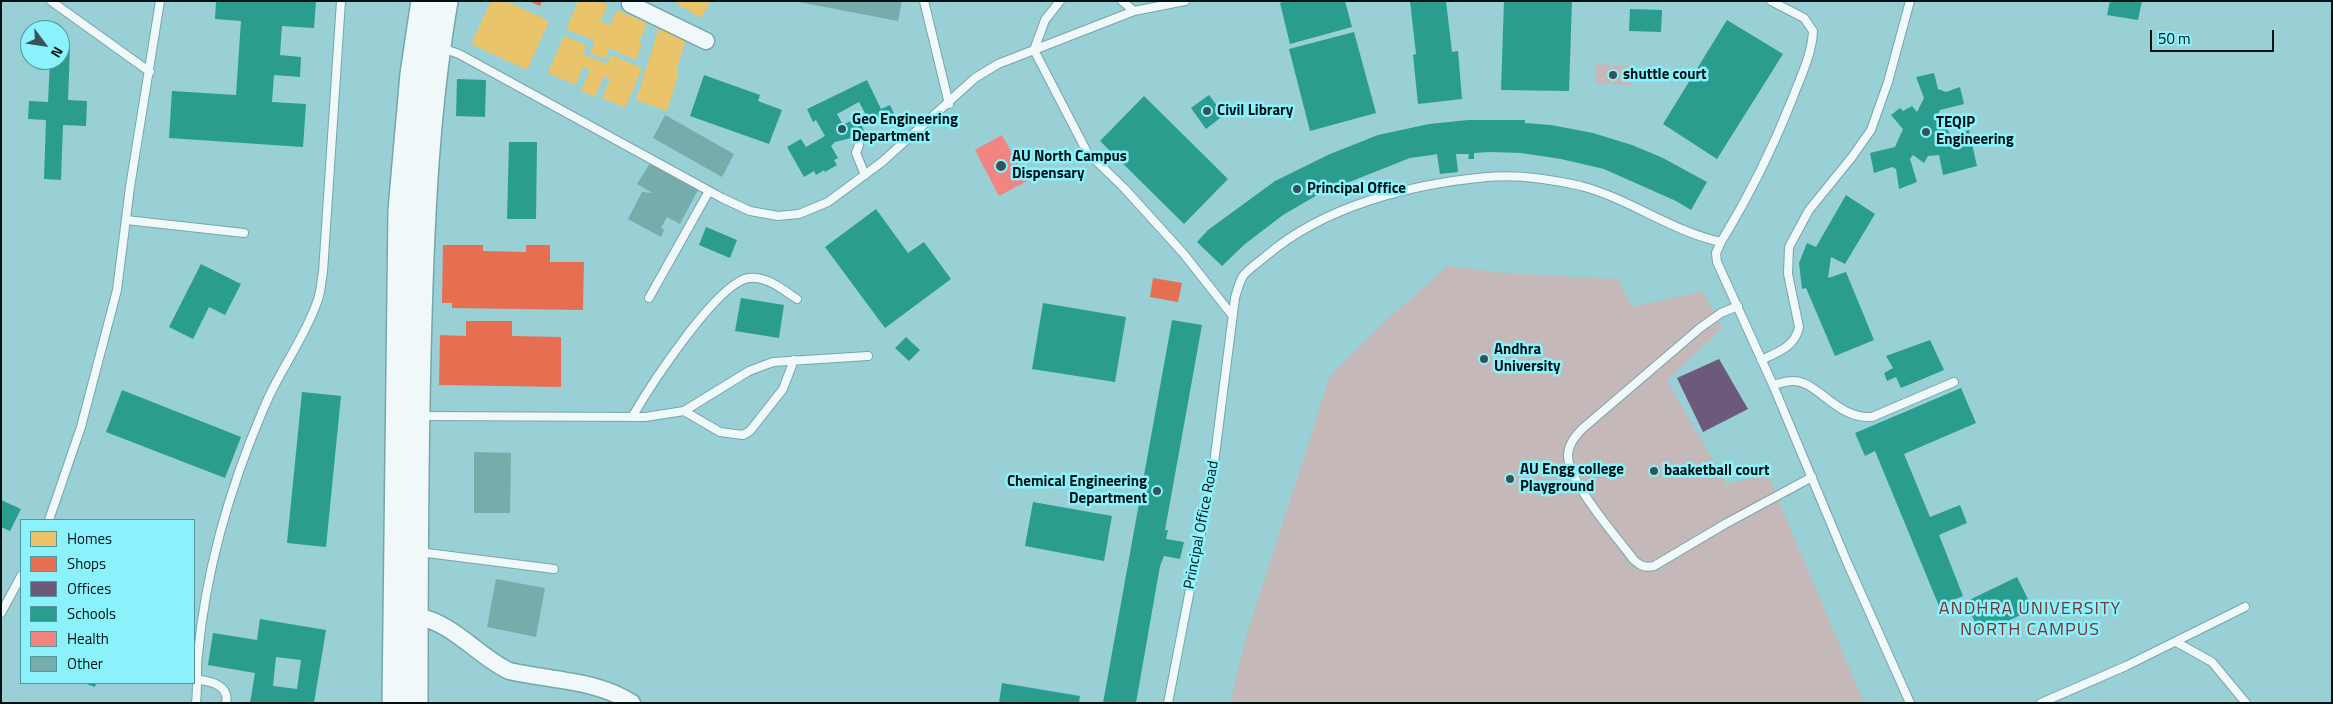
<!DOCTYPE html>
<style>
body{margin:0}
#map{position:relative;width:2333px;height:704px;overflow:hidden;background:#98d0d5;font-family:"Titillium Web",sans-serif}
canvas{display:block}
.frame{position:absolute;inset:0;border:2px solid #001214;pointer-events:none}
.legend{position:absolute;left:20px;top:519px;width:175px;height:165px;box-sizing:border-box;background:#8bf2fc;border:1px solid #53989f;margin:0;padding:6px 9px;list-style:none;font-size:15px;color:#001214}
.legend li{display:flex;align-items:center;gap:10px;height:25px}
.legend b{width:25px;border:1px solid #53989f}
.north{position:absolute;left:20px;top:20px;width:50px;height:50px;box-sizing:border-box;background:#8bf2fc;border:1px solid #53989f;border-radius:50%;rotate:121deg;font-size:14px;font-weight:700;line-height:20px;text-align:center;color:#001214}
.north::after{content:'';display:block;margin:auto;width:18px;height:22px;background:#355458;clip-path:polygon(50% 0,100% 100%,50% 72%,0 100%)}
.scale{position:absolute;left:2150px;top:30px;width:124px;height:22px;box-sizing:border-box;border:2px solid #001214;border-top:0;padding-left:6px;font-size:15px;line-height:18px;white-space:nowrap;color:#001214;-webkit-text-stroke:4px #8bf2fc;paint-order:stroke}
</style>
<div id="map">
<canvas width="2333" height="704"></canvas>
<div class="frame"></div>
<ul class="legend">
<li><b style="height:14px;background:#e9c46a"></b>Homes</li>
<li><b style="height:14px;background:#e76f51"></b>Shops</li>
<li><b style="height:14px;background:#6d597a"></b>Offices</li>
<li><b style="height:14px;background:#2a9d8f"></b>Schools</li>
<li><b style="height:14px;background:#f28482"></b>Health</li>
<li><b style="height:14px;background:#76acab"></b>Other</li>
</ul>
<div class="north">N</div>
<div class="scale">50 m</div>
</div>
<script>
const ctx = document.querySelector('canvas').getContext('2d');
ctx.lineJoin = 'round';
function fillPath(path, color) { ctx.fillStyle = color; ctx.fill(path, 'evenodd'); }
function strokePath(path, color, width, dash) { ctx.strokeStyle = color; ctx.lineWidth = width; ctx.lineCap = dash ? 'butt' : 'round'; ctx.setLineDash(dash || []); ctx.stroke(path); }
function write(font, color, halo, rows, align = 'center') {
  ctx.font = font + ' "Titillium Web",sans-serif'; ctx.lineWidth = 5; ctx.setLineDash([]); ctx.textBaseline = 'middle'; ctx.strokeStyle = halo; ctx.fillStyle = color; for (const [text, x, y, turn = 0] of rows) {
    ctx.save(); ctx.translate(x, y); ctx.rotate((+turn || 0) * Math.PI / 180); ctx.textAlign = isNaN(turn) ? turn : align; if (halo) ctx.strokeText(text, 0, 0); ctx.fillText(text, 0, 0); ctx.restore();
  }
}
fillPath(new Path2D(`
 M1595,64l37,2 -1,19 -36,-1z
 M1448,266l56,7 114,6 14,28 71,-16 19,37 -55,53 60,104 40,-12 97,230h-634l17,-69 83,-258 64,-63z`), '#c5b8b8');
fillPath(new Path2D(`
 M491,1h15l43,20 -22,49 -56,-26z
 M578,1h22l8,4 -8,16 10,4 7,-15 30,13 -8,19 3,2 -6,16 -27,-12 -4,11 -15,-6 5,-12 -29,-12z
 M672,1h39l-10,17z
 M659,28l28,9 -11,34 3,2 -12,38 -31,-11z
 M564,36l22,9 -3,9 24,10 4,-9 31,13 -17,40 -23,-10 8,-19 -6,-3 -9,21 -14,-6 9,-21 -7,-3 -7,18 -28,-12z`), '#e9c46a');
fillPath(new Path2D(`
 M529,1h13l-2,5z
 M443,245h40v6l43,1v-7h24v17h34l-1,48 -131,-2v-5h-10z
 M1153,278l29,5 -4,19 -28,-5z
 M466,321h46v15l49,1v50l-122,-2 1,-50 26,1z`), '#e76f51');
fillPath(new Path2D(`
 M1719,359l29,50 -45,23 -26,-54z`), '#6d597a');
fillPath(new Path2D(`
 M216,1h100l-2,27 -32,-2 -2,29 21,2 -1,20 -26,-2 -2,27 34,2 -3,43 -134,-9 3,-47 64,4 5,-74 -26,-2z
 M1286,1h59l7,26 -62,17 -10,-41z
 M1410,1h36l6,51 6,-1 4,48 -44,5 -5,-49 3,-1z
 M1504,1h68l-3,90 -68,-1z
 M2110,1h32l-4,19 -31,-5z
 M1630,9l32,1 -1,22 -32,-1z
 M1727,20l56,34 -66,105 -54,-35z
 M1354,32l22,81 -66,18 -21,-82z
 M60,46h10l-2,54 19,1 -1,25 -23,-1 -2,55 -17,-1 2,-59 -18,-1 1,-18 19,1 2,-42h10z
 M1934,73l4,16 8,3 14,-5 4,17 -24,6 -2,4 12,7 -4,6 5,9 18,-6 8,36 -34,9 -4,-20 -11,1 -4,7 -11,-8 -3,4 7,23 -18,7 -3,-20 -4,-2 -18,6 -4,-20 25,-6 8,-18 -12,-14 9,-7 3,3 9,-5 5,6 7,-14 -8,-21z
 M704,75l56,20 -2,6 24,9 -13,34 -79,-28z
 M457,79l29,1 -1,37 -29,-1z
 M867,80l14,29 9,-4 6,13 -12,6 -4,-7 -18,9 3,7 -6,3 -24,6 -4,4 7,12 -4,2 3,5 -12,7 -1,-2 -8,5 -2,-4 -10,6 -17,-30 14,-8 5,8 19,-11 -9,-16 -3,2 -6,-13zM859,102l6,11 -22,12 -6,-11z
 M1209,95l15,20 -18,14 -15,-21z
 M1144,96l84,83 -44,45 -84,-83z
 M1468,120h57v3l26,2 42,8 39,12 31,13 44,24 -16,28 -15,-9 -72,-32 -43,-10 -40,-6 -31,-1 -16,1v6h-6l1,-5h-13l2,18 -18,2 -3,-20 -5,1 -22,3 -91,36 -36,21 -38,29 -23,22 -25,-24 11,-12 67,-49 55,-27 48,-19 51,-11z
 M509,142h28l-1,77h-29z
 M1846,195l29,19 -30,50 -14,-7 -3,21 18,-6 28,68 -39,16 -29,-68 -4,1 -3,-26 8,-20 9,4z
 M876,209l32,44 16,-11 27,37 -66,49 -60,-81z
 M706,227l31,13 -7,18 -31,-13z
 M201,264l40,20 -16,31 -16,-8 -16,32 -24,-12z
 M741,298l43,7 -5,33 -44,-7z
 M1043,303l83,14 -11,65 -83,-13z
 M1172,320l30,5 -37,205h3l-2,9 18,3 -4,17 -16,-3 -4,10 -24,137h-33z
 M906,337l14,13 -11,11 -14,-13z
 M1930,340l14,30 -43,18 -5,-11 -9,4 -3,-8 9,-5 -7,-12z
 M1961,388l15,35 -72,31 26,63 30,-12 7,18 -28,12 24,61 -24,10 -64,-155 -10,5 -10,-23z
 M122,390l119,47 -16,41 -119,-46z
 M302,392l39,4 -15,151 -39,-4z
 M1,500l20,9 -11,22 -9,-4z
 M1033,502l79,14 -8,45 -79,-15z
 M2017,577l16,32 -52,25 -16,-32z
 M260,619l66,11 -12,73h-64l5,-30 -47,-8 5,-32 44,7zM276,657l25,3 -4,29 -24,-3z
 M84,683h12l-1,4z
 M1002,683l78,13 -1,7h-80z`), '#2a9d8f');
fillPath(new Path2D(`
 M1002,135l25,46 -28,15 -24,-46z`), '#f28482');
fillPath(new Path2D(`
 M793,1h109l-4,20z
 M665,115l69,39 -12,23 -69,-39z
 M650,163l48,27 -18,34 -13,-7 -6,11 3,2 -3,7 -33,-18 14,-27 10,1 -15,-9z
 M474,452l37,1 -1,60h-36z
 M496,579l49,9 -9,49 -49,-10z`), '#76acab');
const lane = new Path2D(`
 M51,1l99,71
 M924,1l25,103
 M1060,1l-15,19 -11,30 53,102 38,37 58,64 49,62
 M1122,1l12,10
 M1771,1l33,17 9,13c-1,23 -12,45 -20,66 -20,51 -44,99 -72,145l-5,11 1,9 56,123 74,177 63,141
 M442,48l17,6 263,144 28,13 28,5 21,-2 29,-12 54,-40 93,-84 23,-14 136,-53 51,-10
 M859,145l-3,8 9,22
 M126,220l118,13
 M649,298l60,-107
 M1738,306l-17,7 -21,15 -118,101c-7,8 -14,15 -14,27 1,27 48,80 65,103 7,7 12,9 21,7l71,-42 87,-47
 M1761,360c17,-8 34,-13 38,-33l-11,-53 1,-27 20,-37 43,-53 19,-27 17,-48 22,-81
 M1773,385c6,-1 13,-4 19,-4 26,-1 43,38 80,36l82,-35
 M684,411l36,21 23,3 7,-4 33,-42 11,-29
 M421,416l224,1 39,-6 65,-40 24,-9 95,-6
 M632,417c17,-29 85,-135 117,-139 18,-2 34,12 48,21
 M49,520l32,-93 36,-137 13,-103 30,-186
 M419,552l135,17
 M1,613l20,-37
 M2176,642l36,20 34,41
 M199,680c12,1 31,6 27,23
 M196,703c2,-17 0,-33 2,-49 8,-84 32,-167 65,-244 15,-38 41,-70 54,-108 4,-9 4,-20 6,-30l18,-271
 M1168,703l45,-232 22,-173c2,-7 4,-15 8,-22 5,-7 16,-14 23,-20 58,-50 145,-72 221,-79 31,-3 64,2 94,9 49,13 90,45 140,56
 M2041,703l85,-37 119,-59`);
const street = new Path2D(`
 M630,4l76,37
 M415,616c38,6 61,39 94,55 40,9 88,9 123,32`);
const primary = new Path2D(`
 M395,703l6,-493 12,-136 11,-73
 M415,703c0,-129 0,-257 4,-386 3,-106 8,-211 26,-316`);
strokePath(lane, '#77a5aa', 10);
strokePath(street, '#77a5aa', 19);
strokePath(primary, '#77a5aa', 28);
strokePath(lane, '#f0f8f9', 8);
strokePath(street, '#f0f8f9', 16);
strokePath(primary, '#f0f8f9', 25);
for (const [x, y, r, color] of [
 [1613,75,5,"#355458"],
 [1207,111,5,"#355458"],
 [842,129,5,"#355458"],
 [1926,132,5,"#355458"],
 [1001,166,6,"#355458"],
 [1297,189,5,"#355458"],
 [1484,359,5,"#355458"],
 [1654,471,5,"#355458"],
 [1510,479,5,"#355458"],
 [1157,491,5,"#355458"]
]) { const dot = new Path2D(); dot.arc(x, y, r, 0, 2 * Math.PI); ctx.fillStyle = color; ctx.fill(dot); strokePath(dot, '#8bf2fc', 2); }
write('bold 15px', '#001214', '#8bf2fc', [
 ["shuttle court",1623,75],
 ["Civil Library",1217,111],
 ["Geo Engineering",852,120],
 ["Department",852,137],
 ["TEQIP",1936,123],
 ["Engineering",1936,140],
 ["AU North Campus",1012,157],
 ["Dispensary",1012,174],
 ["Principal Office",1307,189],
 ["Andhra",1494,350],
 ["University",1494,367],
 ["AU Engg college",1520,470],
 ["Playground",1520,487],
 ["baaketball court",1664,471],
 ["Chemical Engineering",1147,482,"right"],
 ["Department",1147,499,"right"]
], 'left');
write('15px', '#001214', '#8bf2fc', [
 ["Principal Office Road",1202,525,-79]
]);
ctx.letterSpacing = '1px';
write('18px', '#7b3432', '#8bf2fc', [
 ["ANDHRA UNIVERSITY",2030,610],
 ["NORTH CAMPUS",2030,631]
]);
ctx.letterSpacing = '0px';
</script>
